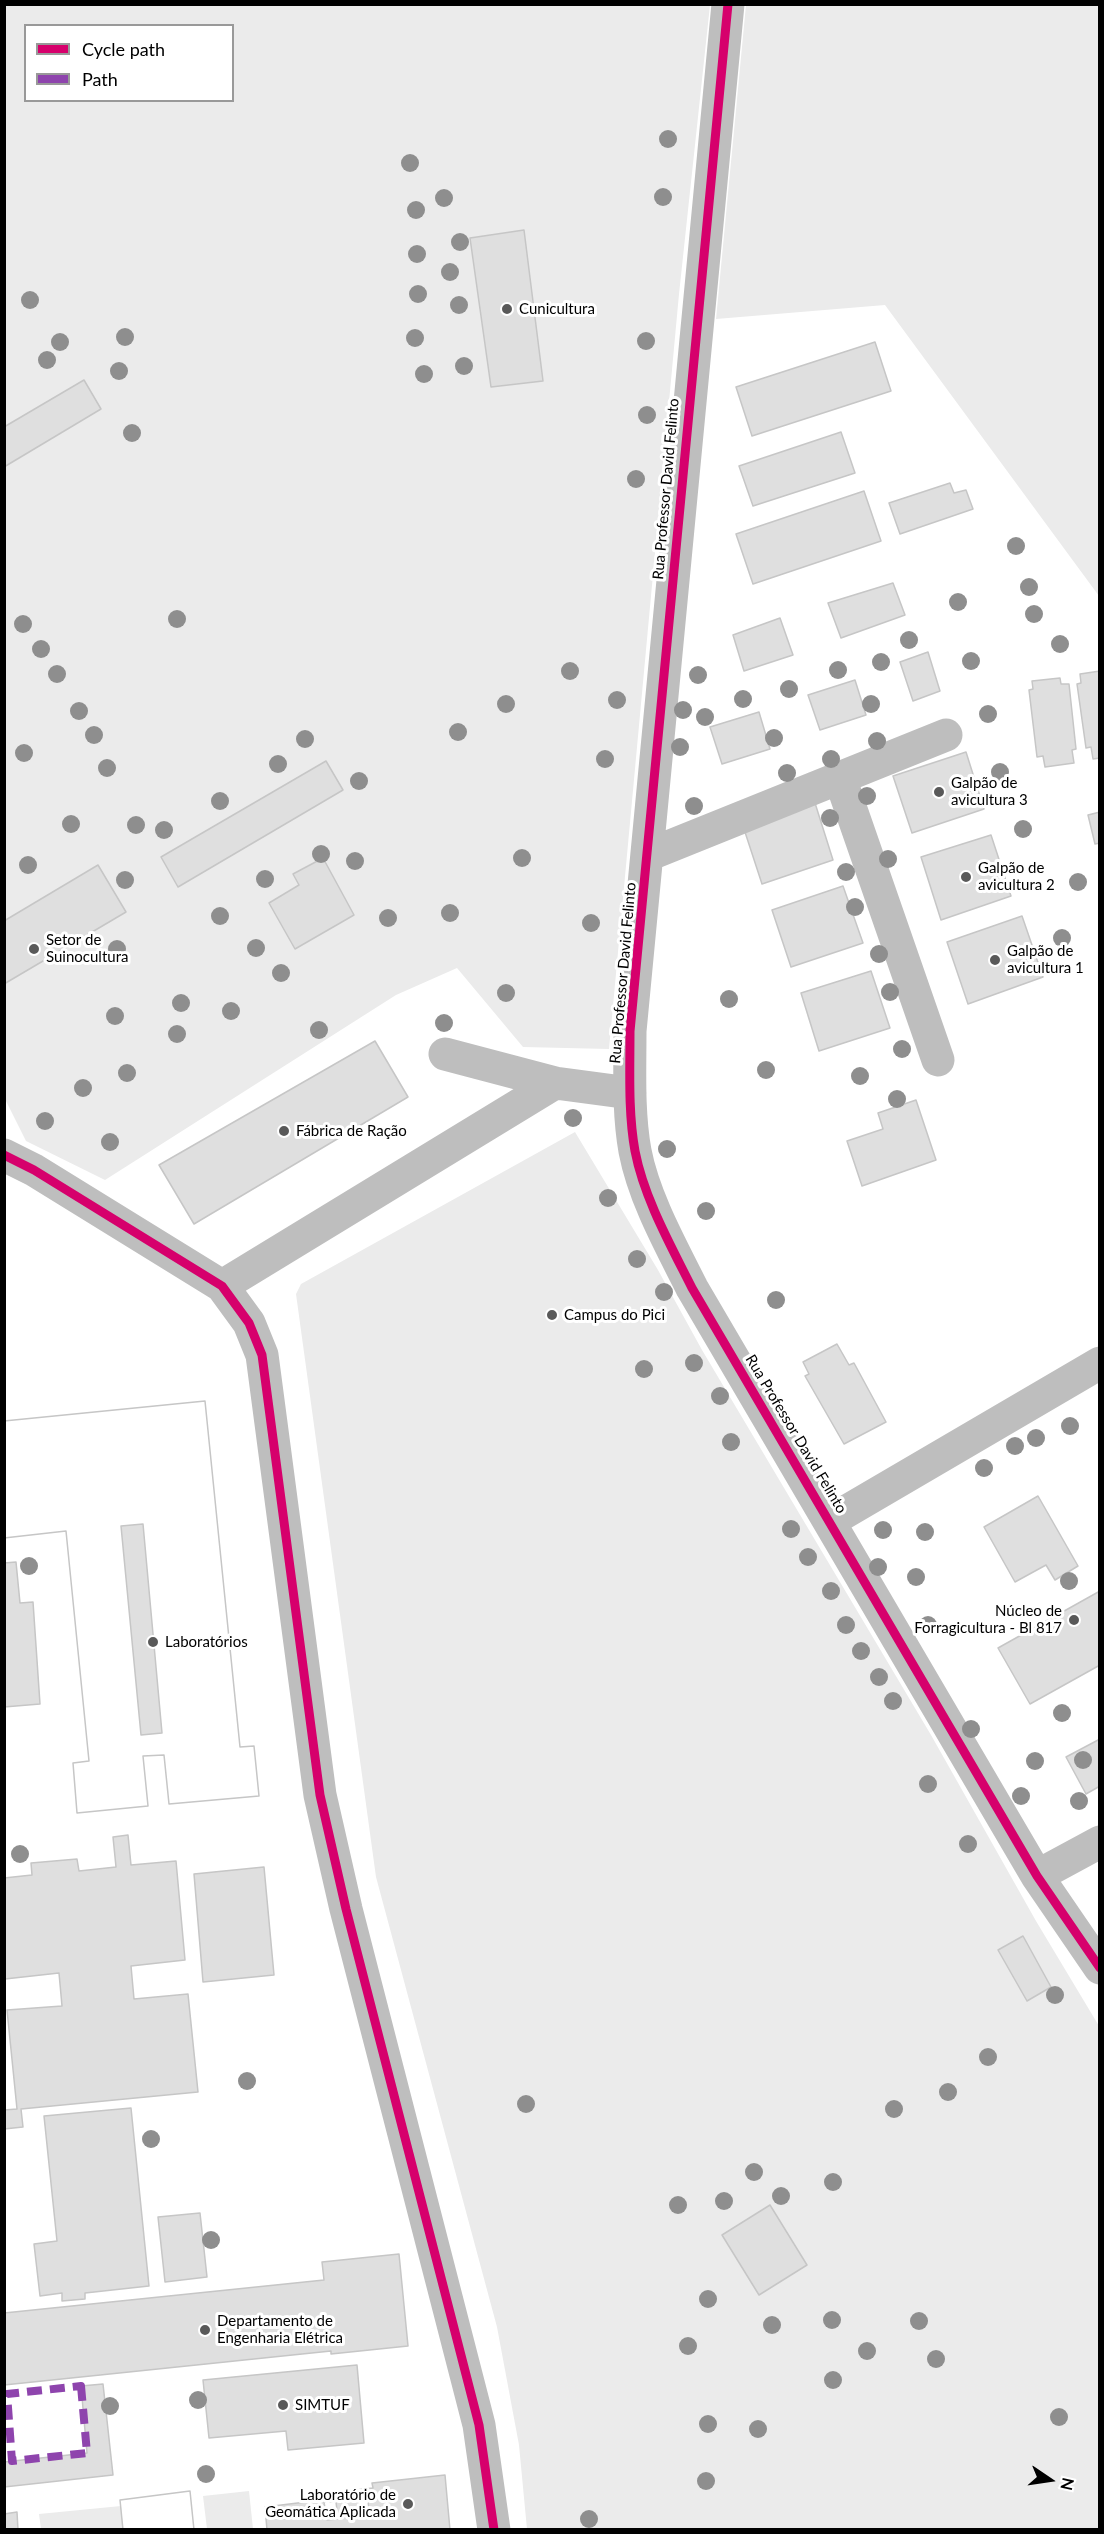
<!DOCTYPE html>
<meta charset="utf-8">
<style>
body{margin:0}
#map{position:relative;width:1104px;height:2534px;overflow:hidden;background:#fff;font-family:Lato,sans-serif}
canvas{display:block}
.frame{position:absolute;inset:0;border:6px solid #000;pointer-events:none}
.legend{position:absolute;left:24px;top:24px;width:210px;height:78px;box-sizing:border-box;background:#fff;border:2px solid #999;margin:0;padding:8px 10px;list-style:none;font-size:18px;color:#000}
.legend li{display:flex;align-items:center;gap:12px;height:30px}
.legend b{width:30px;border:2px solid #999}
.north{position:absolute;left:1020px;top:2450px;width:60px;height:60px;-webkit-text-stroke:4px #fff;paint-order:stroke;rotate:103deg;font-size:16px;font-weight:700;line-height:24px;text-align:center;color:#000}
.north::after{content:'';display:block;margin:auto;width:21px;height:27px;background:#000;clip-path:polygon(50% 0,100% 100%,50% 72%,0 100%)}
</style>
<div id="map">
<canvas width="1104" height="2534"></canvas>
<div class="frame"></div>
<ul class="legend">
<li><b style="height:8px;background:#d6006c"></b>Cycle path</li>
<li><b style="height:8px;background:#8e44ad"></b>Path</li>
</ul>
<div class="north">N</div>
</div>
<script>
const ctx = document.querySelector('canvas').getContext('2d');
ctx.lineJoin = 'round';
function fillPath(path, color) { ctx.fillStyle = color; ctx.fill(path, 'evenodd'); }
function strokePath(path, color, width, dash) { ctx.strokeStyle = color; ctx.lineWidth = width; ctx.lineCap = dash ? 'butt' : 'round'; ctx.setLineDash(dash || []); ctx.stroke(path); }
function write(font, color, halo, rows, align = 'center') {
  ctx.font = font + ' Lato,sans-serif'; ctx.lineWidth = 6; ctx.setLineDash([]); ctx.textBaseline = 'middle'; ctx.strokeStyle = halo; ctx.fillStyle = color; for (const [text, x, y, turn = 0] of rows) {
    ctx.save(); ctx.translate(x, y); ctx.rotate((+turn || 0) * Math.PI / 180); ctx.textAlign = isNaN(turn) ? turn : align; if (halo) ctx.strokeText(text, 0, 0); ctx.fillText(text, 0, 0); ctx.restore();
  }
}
fillPath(new Path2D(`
 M4,5h706l-31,289 -70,755 -86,-2 -66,-79 -61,27 -291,185 -79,-39 -22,-44zM26,26h206v74h-206z
 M746,5h353v591l-214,-291 -169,14z
 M575,1132l83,138 44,80 229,385 105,186 63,105v503h-572l-8,-84 -22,-118 -121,-450 -80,-583 5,-10z
 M249,2491l4,38h-46l-4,-33z
 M121,2506l2,23h-82l-2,-15z`), '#ebebeb');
const building = new Path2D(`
 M524,230l19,151 -52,6 -21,-149z
 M875,342l16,49 -139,45 -16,-49z
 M84,380l17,29 -97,58v-40z
 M841,432l14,41 -102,33 -14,-40z
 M950,483l4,10 12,-3 7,19 -73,25 -11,-31z
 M864,491l17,50 -128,43 -17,-50z
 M893,583l12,32 -64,23 -13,-35z
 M780,618l13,37 -49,16 -11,-36z
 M928,652l12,39 -27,10 -13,-39z
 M1100,671v87l-7,1 -2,-12 -5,1 -9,-64 4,-1 -1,-9z
 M1060,678l1,6h8l7,65 -4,1 2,13 -29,4 -2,-11 -6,1 -8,-67 4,-1 -1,-8z
 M855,680l11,35 -46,15 -12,-35z
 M759,712l11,37 -48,15 -12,-37z
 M966,752l18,57 -72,24 -19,-57z
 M326,761l17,29 -165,97 -17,-30z
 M815,803l18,57 -71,24 -19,-58z
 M1100,812v31l-5,1 -7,-29z
 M991,835l20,61 -70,24 -20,-63z
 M323,858l31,57 -59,34 -26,-46 30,-18 -6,-11z
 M98,865l28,47 -122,72v-63z
 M843,886l20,57 -72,24 -19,-57z
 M1022,916l21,61 -75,27 -21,-62z
 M871,971l19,57 -71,23 -18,-58z
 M375,1041l33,56 -214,127 -35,-59z
 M916,1100l20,60 -74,26 -15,-45 36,-12 -5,-16z
 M837,1344l12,21 5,-2 32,59 -42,22 -39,-68 4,-2 -6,-12z
 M205,1401l35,346 14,-1 5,50 -90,8 -5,-49 -21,1 5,50 -71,7 -4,-50 16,-2 -23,-230 -62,7v-117zM143,1524l19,209 -21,2 -20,-209z
 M205,1401l35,346 14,-1 5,50 -90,8 -5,-49 -21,1 5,50 -71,7 -4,-50 16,-2 -23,-230 -62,7v-117z
 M1038,1496l40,70 -23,14 -9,-15 -31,17 -31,-55z
 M16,1562l4,41 13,-1 7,102 -36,3v-144z
 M1100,1591v74l-70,39 -32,-56z
 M1100,1739v47l-14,8 -20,-37z
 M128,1835l3,30 45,-4 9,99 -54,6 3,33 54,-5 10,98 -177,17 2,18 -19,2v-19l13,-1 -10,-99 55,-4 -3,-33 -54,6 -1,-101 28,-3 -1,-12 46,-4 2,12 37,-4 -3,-30z
 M264,1867l10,108 -71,7 -9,-108z
 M1023,1936l28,51 -24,14 -29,-51z
 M131,2108l18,178 -64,7v6l-23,2v-8l-22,3 -6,-52 23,-3 -13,-125z
 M770,2205l37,60 -48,30 -37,-60z
 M200,2213l7,64 -42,5 -7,-65z
 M399,2254l9,92 -77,8v-3l-327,34v-72l320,-33 -2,-18z
 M357,2365l7,78 -76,7 -2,-19 -77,7 -6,-58z
 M103,2384l10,91 -109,12v-25l83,-9 -6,-67z
 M445,2475l5,55h-183l-2,-23 57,-7 -1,-6 52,-6 -1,-5zM368,2498l1,17 -9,1 -1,-17zM324,2502h12l2,17 -11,1z
 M190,2491l4,39h-71l-3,-30z
 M190,2491l4,39h-71l-3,-30z
 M17,2512l1,18h-14v-16z`);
fillPath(building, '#dfdfdf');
strokePath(building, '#c6c6c6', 1.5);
strokePath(new Path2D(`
 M728,4l-98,1027c0,40 -2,81 5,120 9,47 36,95 57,137l345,588 63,92
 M840,778l98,282
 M648,855l298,-120
 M445,1054l110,29
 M4,1155l30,15 188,116 27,37 13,32 58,440 26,114 133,516 15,105
 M222,1286l333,-203 75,10
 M830,1521l270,-158
 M1037,1876l63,-34`), '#bebebe', 33);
strokePath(new Path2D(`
 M81,2386l6,67 -75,8 -5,-67z`), '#8e44ad', 8, [15, 8]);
strokePath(new Path2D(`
 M728,4l-98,1027c0,40 -2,81 5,120 9,47 36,95 57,137l345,588 63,92
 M4,1155l30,15 188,116 27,37 13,32 58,440 26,114 133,516 15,105`), '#d6006c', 9);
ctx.fillStyle = '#8e8e8e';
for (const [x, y] of [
 [668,139],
 [410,163],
 [663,197],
 [444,198],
 [416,210],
 [460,242],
 [417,254],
 [450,272],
 [418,294],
 [30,300],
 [459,305],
 [125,337],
 [415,338],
 [646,341],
 [60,342],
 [47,360],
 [464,366],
 [119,371],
 [424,374],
 [647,415],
 [132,433],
 [636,479],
 [1016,546],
 [1029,587],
 [958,602],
 [1034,614],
 [177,619],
 [23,624],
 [909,640],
 [1060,644],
 [41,649],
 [971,661],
 [881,662],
 [838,670],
 [570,671],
 [57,674],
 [698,675],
 [789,689],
 [743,699],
 [617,700],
 [506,704],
 [871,704],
 [683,710],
 [79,711],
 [988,714],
 [705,717],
 [458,732],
 [94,735],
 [774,738],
 [305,739],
 [877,741],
 [680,747],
 [24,753],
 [605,759],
 [831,759],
 [278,764],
 [107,768],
 [1000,772],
 [787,773],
 [359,781],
 [867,796],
 [220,801],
 [694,806],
 [830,818],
 [71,824],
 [136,825],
 [1023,829],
 [164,830],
 [321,854],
 [522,858],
 [888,859],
 [355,861],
 [28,865],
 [846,872],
 [265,879],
 [125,880],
 [1078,882],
 [855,907],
 [450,913],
 [220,916],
 [388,918],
 [591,923],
 [1062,938],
 [256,948],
 [117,949],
 [879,954],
 [281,973],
 [890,992],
 [506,993],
 [729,999],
 [181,1003],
 [231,1011],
 [115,1016],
 [444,1023],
 [319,1030],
 [177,1034],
 [902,1049],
 [766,1070],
 [127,1073],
 [860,1076],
 [83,1088],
 [897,1099],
 [573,1118],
 [45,1121],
 [110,1142],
 [667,1149],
 [608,1198],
 [706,1211],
 [637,1259],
 [664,1292],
 [776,1300],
 [694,1363],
 [644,1369],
 [720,1396],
 [1070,1426],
 [1036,1438],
 [731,1442],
 [1015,1446],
 [984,1468],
 [791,1529],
 [883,1530],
 [925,1532],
 [808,1557],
 [29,1566],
 [878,1567],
 [916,1577],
 [1069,1581],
 [831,1591],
 [846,1625],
 [928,1625],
 [861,1651],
 [879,1677],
 [893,1701],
 [1062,1713],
 [971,1729],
 [1083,1760],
 [1035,1761],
 [928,1784],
 [1021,1796],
 [1079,1801],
 [968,1844],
 [20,1854],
 [1055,1995],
 [988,2057],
 [247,2081],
 [948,2092],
 [526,2104],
 [894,2109],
 [151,2139],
 [754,2172],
 [833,2182],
 [781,2196],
 [724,2201],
 [678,2205],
 [211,2240],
 [708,2299],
 [832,2320],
 [919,2321],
 [772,2325],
 [688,2346],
 [867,2351],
 [936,2359],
 [833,2380],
 [198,2400],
 [110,2406],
 [1059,2417],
 [708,2424],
 [758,2429],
 [206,2474],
 [706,2481],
 [589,2519]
]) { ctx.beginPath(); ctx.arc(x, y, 9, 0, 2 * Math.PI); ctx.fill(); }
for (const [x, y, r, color] of [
 [507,309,6,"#595959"],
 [939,792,6,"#595959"],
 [966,877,6,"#595959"],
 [34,949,6,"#595959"],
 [995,960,6,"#595959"],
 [284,1131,6,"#595959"],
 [552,1315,6,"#595959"],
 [1074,1620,6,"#595959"],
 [153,1642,6,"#595959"],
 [205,2330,6,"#595959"],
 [283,2405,6,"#595959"],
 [408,2504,6,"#595959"]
]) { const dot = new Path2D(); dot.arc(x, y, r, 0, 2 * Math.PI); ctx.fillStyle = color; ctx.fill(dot); strokePath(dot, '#fff', 2); }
write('15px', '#000', '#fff', [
 ["Cunicultura",519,309],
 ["Galpão de",951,783],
 ["avicultura 3",951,800],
 ["Galpão de",978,868],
 ["avicultura 2",978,885],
 ["Setor de",46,940],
 ["Suinocultura",46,957],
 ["Galpão de",1007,951],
 ["avicultura 1",1007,968],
 ["Fábrica de Ração",296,1131],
 ["Campus do Pici",564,1315],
 ["Núcleo de",1062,1611,"right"],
 ["Forragicultura - Bl 817",1062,1628,"right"],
 ["Laboratórios",165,1642],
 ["Departamento de",217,2321],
 ["Engenharia Elétrica",217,2338],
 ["SIMTUF",295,2405],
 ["Laboratório de",396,2495,"right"],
 ["Geomática Aplicada",396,2512,"right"]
], 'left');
write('15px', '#000', '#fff', [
 ["Rua Professor David Felinto",666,489,-85],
 ["Rua Professor David Felinto",623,973,-85],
 ["Rua Professor David Felinto",796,1434,59]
]);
</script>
